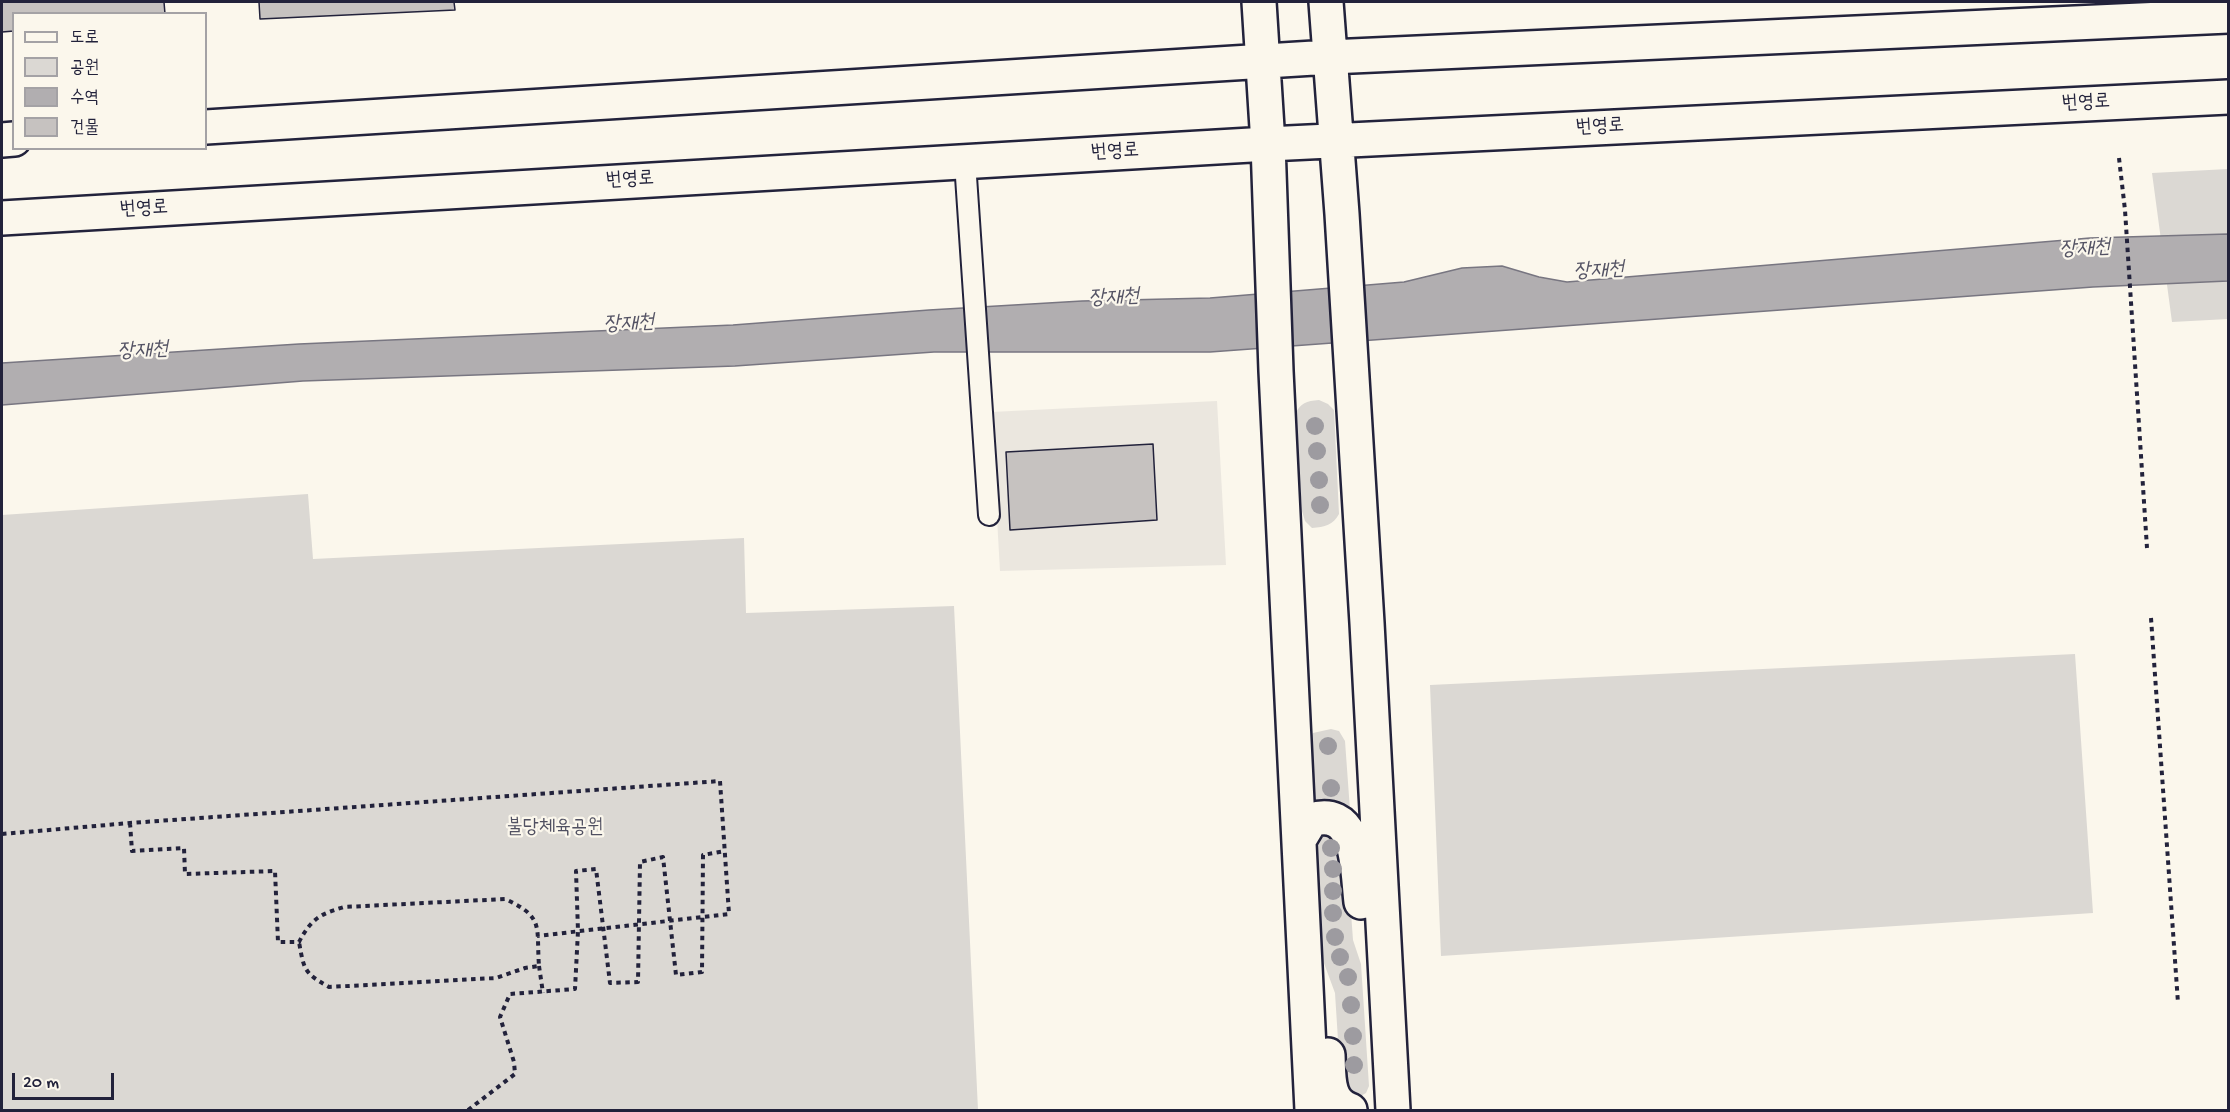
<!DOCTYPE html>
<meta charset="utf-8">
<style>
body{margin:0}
#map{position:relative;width:2230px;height:1112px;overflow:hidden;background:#fbf7ec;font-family:"Gochi Hand","Poor Story",sans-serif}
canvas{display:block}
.frame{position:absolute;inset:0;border:3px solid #22223b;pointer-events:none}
.legend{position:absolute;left:12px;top:12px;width:195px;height:138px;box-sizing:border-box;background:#fbf7ec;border:2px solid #a4a2a5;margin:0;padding:8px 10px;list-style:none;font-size:18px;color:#22223b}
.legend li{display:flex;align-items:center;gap:12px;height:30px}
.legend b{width:30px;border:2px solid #a4a2a5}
.scale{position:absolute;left:12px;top:1073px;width:102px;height:27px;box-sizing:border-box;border:3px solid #22223b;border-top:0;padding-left:8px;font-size:18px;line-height:21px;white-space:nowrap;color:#22223b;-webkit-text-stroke:4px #fbf7ec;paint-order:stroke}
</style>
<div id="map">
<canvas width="2230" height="1112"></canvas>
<div class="frame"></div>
<ul class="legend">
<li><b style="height:8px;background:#fbf7ec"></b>도로</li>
<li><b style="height:16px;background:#dbd8d3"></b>공원</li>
<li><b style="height:16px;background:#b1aeb0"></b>수역</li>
<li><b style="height:16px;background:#c6c2c0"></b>건물</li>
</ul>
<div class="scale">20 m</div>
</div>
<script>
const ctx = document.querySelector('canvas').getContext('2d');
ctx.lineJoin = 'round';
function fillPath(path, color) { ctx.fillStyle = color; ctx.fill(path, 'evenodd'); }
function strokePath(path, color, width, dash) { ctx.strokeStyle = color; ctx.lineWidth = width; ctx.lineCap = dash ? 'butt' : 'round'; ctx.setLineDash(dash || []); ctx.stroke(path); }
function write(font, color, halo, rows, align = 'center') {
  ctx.font = font + ' "Gochi Hand","Poor Story",sans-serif'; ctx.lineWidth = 4.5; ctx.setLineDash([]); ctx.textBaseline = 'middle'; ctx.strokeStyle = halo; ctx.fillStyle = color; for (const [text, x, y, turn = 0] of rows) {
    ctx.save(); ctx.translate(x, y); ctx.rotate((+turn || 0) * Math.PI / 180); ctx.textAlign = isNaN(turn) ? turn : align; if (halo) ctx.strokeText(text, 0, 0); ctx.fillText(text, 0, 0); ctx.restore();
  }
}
fillPath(new Path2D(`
 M1217,401l9,164 -226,6 -9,-159z`), '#ebe7df');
fillPath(new Path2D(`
 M2228,169v150l-56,3 -20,-149z
 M1319,400l9,4 6,6 5,104c-6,11 -14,13 -27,14l-7,-7 -3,-10 -7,-97c6,-11 11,-13 24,-14z
 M308,494l5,65 431,-21 2,75 208,-7 24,504h-976v-595z
 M2075,654l18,259 -652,43 -11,-271z
 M1331,729l8,2 6,10 6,83 -38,-20 -3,-65 3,-6z
 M1317,831l29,13 7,96 8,24 8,122 -3,7 -7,4 -18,-10 -6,-94 -17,-46z`), '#dbd8d3');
const water = new Path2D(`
 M2228,234v47l-135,6 -883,65h-276l-199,14 -432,15 -301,24v-42l297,-19 434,-19 196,-15 153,-9 128,-3 194,-16 58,-14 40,-2 37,11 28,5 523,-44z`);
fillPath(water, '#b1aeb0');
strokePath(water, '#787681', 1.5);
const building = new Path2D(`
 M2,2h162l1,12h-151v17l-12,1z
 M259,2h195l1,8 -195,9z
 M1153,444l4,76 -147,10 -4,-78z`);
fillPath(building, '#c6c2c0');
strokePath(building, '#22223b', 1.5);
const lane = new Path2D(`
 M965,162l24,353`);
const secondary = new Path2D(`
 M1259,2l9,142 8,227 36,739
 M1326,2l16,212 25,409 26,487
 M206,127l1124,-70 898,-41
 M2,140l12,-1
 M2,218l1266,-74 960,-47
 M1299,840l12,-20c49,-15 46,51 50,82
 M1328,1055c1,19 -2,48 22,55`);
strokePath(lane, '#22223b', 24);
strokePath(secondary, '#22223b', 38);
strokePath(new Path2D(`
 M2119,158l6,52 22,338
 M2151,618l27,385
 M130,823l2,28 52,-3 1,26 90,-3 3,71h21c12,-23 21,-28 45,-35l161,-8c40,18 31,28 34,67l-14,2 -29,10 -167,9c-25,-14 -25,-17 -30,-45
 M2,834l128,-11 590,-42 9,133 -192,22
 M539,966l4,27
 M468,1110l47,-36 -1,-12 -14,-45 10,-23 65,-5 3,-58 -2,-60 20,-2 14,114 28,-1 2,-120 23,-5 13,118 26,-3 1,-117 22,-4`), '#22223b', 4, [4.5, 4.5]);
strokePath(lane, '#fbf7ec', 20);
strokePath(secondary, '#fbf7ec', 33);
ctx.fillStyle = '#9d9ba0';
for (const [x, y] of [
 [1315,426],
 [1317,451],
 [1319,480],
 [1320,505],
 [1328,746],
 [1331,788],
 [1331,848],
 [1333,869],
 [1333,891],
 [1333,913],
 [1335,937],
 [1340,957],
 [1348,977],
 [1351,1005],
 [1353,1036],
 [1354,1065]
]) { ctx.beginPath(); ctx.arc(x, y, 9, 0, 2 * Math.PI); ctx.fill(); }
write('20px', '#22223b', '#fbf7ec', [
 ["번영로",2086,104,-3],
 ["번영로",1600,128,-3],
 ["번영로",1115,153,-3],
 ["번영로",630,181,-3],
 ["번영로",144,210,-3]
]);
write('20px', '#505061', '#fbf7ec', [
 ["불당체육공원",555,829]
]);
write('italic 21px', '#545364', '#fbf7ec', [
 ["장재천",2085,250,-3],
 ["장재천",1599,272,-3],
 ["장재천",1114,299,-3],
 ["장재천",629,325,-3],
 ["장재천",143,352,-3]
]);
</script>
